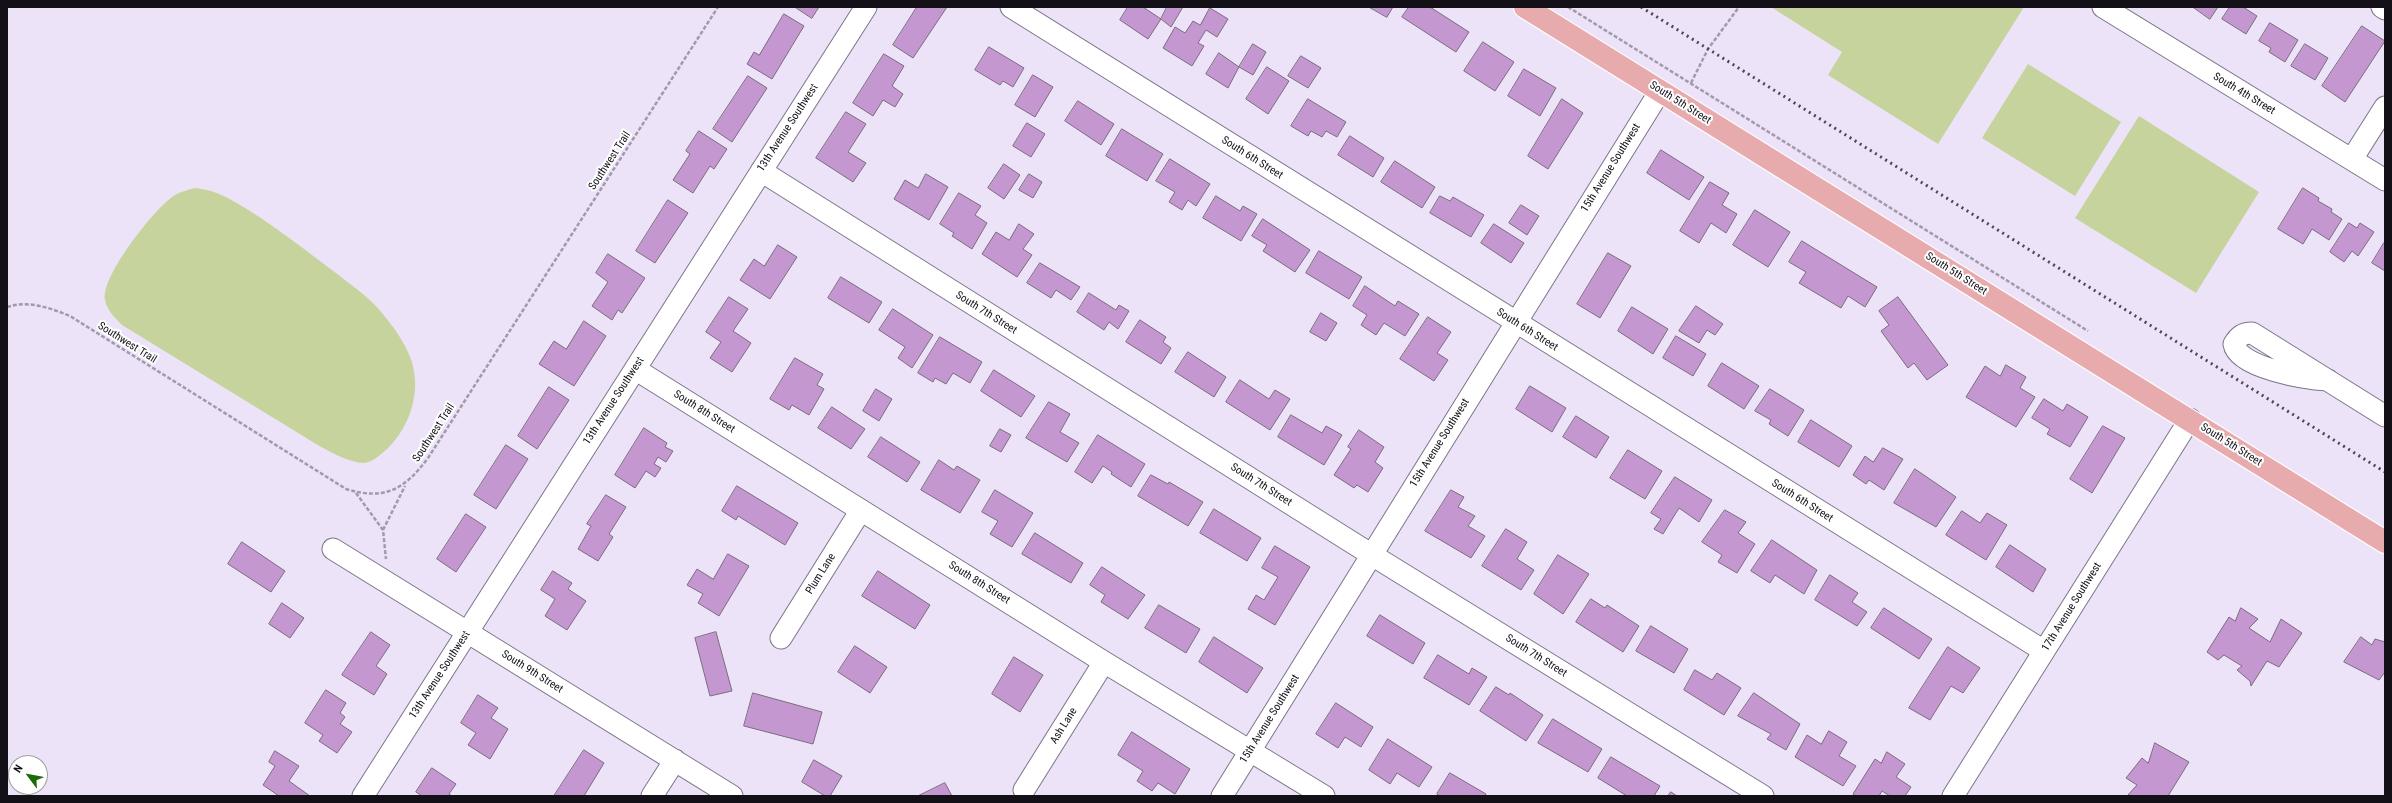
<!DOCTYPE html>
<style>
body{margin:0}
#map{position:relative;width:2392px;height:803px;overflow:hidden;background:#ede3f9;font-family:"Roboto Condensed",sans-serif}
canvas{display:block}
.frame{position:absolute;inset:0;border:8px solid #131017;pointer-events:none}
.north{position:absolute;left:8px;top:755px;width:40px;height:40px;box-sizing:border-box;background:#fff;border:1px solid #a19fa2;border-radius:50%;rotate:302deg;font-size:11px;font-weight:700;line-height:16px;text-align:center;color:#131017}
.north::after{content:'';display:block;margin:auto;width:14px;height:18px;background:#1d6a0a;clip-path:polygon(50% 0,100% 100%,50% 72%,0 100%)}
</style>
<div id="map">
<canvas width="2392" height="803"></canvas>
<div class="frame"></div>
<div class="north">N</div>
</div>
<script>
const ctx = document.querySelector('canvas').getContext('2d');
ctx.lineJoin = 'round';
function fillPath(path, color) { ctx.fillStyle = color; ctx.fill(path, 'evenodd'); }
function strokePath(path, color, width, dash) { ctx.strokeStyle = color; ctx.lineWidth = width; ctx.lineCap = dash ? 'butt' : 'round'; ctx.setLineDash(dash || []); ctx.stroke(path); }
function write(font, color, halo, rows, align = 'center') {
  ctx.font = font + ' "Roboto Condensed",sans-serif'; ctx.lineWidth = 4; ctx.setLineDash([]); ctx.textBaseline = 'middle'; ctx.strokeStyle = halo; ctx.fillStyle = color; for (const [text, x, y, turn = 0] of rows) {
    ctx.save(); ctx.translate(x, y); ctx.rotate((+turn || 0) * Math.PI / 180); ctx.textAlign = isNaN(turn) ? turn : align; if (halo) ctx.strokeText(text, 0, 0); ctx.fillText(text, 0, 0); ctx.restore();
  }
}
fillPath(new Path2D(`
 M1771,7h253l-86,137 -110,-69 14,-23z
 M2028,64l93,58 -46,74 -93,-58z
 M2139,116l120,76 -63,101 -121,-75z
 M195,188c11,1 21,4 31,9 32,17 62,40 90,61 19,15 40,29 57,45 13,14 26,30 34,47 17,33 6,74 -20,99 -7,6 -14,13 -23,14 -14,0 -36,-12 -48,-19l-194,-119c-7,-7 -15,-15 -17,-25 -4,-24 48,-89 67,-103 7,-5 15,-7 23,-9z`), '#c6d39d');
const building = new Path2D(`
 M795,7h24l-7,11z
 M917,7h30l-34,51 -20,-13z
 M1128,7h15l18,12 -13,20 -28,-19z
 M1167,7h16l-12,20 -10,-8z
 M1369,7h24l-6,10z
 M1409,7h21l39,25 -13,20 -54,-35z
 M2193,7h25l-8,12z
 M2230,7h13l14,9 -11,18 -24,-15z
 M1210,8l18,11 -11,18 -11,-7 -8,13 6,3 -12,20 -29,-18 12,-21 10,6 8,-12 7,4z
 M784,14l20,12 -32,53 -25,-15 7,-12 5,3z
 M2270,23l28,17 -13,22 -16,-10 2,-4 -12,-7z
 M2362,26l23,15 -40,61 -23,-16z
 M1483,42l31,20 -19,29 -31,-20z
 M1253,44l13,8 -13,23 -14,-8z
 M2305,44l23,14 -13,22 -24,-14z
 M989,47l35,21 -11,19 -10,-6 -3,4 -25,-15z
 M1219,53l20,14 -11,21 -22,-14z
 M884,54l20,12 -12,20 11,8 -8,13 -12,-7 -10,16 -20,-13z
 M1301,56l20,12 -13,20 -20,-12z
 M1267,67l22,14 -21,33 -22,-15z
 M1524,69l32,19 -16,28 -32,-20z
 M1033,75l20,12 -18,30 -20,-12z
 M748,76l19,12 -35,54 -19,-13z
 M1308,99l38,23 -9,15 -11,-6 -4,6 -11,-6 -3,5 -17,-10z
 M1562,99l21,14 -35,56 -20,-13z
 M1078,101l36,23 -13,21 -36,-24z
 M846,112l20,12 -18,28 18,11 -13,19 -37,-24z
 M1027,123l18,11 -14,23 -18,-11z
 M1122,129l41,25 -16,27 -41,-25z
 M699,131l28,18 -13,20 -4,-3 -17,27 -20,-13 17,-26 -4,-3z
 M1350,136l34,22 -11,19 -35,-22z
 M1661,150l43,27 -15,23 -42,-27z
 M1170,159l40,25 -14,22 -8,-6 -6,10 -13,-8 6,-10 -19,-11z
 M1395,161l40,26 -13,21 -41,-26z
 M1004,164l16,11 -16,24 -16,-11z
 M926,174l22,13 -19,33 -35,-21 11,-19 13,8z
 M1029,174l13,8 -9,16 -14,-8z
 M1710,182l19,11 -7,12 15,9 -11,19 -15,-10 -12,20 -19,-12z
 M2303,188l16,10 -1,3 14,8 -1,3 11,7 -13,21 -17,-11 -9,15 -25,-15z
 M959,193l22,13 -6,9 12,8 -15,26 -20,-13 2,-3 -14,-9z
 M1216,196l24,15 3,-5 14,8 -16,27 -38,-23z
 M1440,196l10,5 3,-4 31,18 -13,22 -41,-24z
 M668,200l20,13 -33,50 -19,-12z
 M1521,205l18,11 -12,19 -18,-12z
 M1755,210l35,22 -22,35 -35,-22z
 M1263,219l47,31 -15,22 -32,-21 4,-6 -15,-9z
 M2349,223l8,5 3,-5 14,9 -16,24 -6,-5 -8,11 -14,-10z
 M1019,224l15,10 -11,15 9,6 -15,22 -35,-23 14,-22 13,8z
 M1494,224l30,19 -13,20 -30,-20z
 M1802,241l75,46 -12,20 -17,-11 -7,12 -42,-25 7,-11 -17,-10z
 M2384,243l1,1v27l-13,-8z
 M778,245l19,12 -27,42 -30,-19 14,-21 10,7z
 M1319,251l43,26 -13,22 -43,-26z
 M1608,253l23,13 -31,52 -23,-14z
 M608,254l37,24 -23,35 -4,-3 -6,10 -20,-14 16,-24 -12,-9z
 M1040,263l40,24 -9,13 -15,-10 -5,8 -24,-15z
 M841,277l41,25 -13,21 -41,-25z
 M1365,286l30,20 3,-5 21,13 -14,22 -21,-13 -8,12 -15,-10 6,-10 -14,-9z
 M1089,293l27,17 3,-5 10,6 -11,18 -9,-7 -5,8 -27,-18z
 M729,297l19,12 -15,22 18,12 -19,29 -22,-14 11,-16 -15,-10z
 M1898,297l50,68 -21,15 -13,-17 -6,5 -27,-37 8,-6 -10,-14z
 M1696,306l27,18 -8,11 -8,-5 -8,13 -20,-12z
 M1632,307l36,22 -15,25 -35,-23z
 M893,309l40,26 -21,33 -14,-10 7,-11 -26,-17z
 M1321,313l16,10 -11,18 -16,-9z
 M1428,317l23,15 -14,21 11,7 -14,21 -34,-22z
 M1140,320l26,17 -3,5 8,6 -10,16 -35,-22z
 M584,321l22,15 -32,50 -35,-22 15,-23 12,8z
 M1676,336l30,18 -13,22 -30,-18z
 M940,337l42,25 -12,21 -17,-10 -7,11 -11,-6 -2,4 -15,-9z
 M1188,352l38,25 -12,20 -39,-25z
 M795,358l28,16 -6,11 7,4 -15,26 -17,-10 -3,5 -19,-11z
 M1722,363l37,23 -15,23 -36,-23z
 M2006,365l20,12 -6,11 15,9 -19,30 -50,-30 19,-31 15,10z
 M994,370l41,26 -14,21 -40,-26z
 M1240,380l29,19 6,-9 15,9 -20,31 -44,-28z
 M1530,386l36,22 -14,24 -36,-23z
 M549,387l20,13 -32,49 -19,-13z
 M876,389l16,10 -13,22 -16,-10z
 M1770,389l34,21 -16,26 -19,-12 2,-4 -16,-9z
 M2044,399l19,12 4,-7 21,13 -18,30 -23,-13 3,-5 -18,-11z
 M1049,402l21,12 -10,18 19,11 -12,19 -41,-24z
 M832,407l33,22 -14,20 -33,-21z
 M1291,415l31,18 4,-7 16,9 -18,30 -46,-28z
 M1576,416l33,21 -13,21 -33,-21z
 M1811,420l41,26 -13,21 -41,-25z
 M2103,426l22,12 -33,55 -22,-14z
 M644,428l23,15 -2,4 8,4 -7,11 -8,-5 -4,7 7,4 -6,9 -9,-6 -11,17 -20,-13z
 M1000,429l11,6 -10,17 -11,-6z
 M1359,430l25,17 -9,15 8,6 -15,24 -11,-7 -3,3 -20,-13 17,-26 -3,-2z
 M1098,435l47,29 -14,23 -20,-13 1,-2 -9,-6 -11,17 -17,-11z
 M881,437l39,25 -13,20 -39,-25z
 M506,445l22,14 -32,50 -22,-14z
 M1883,448l20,11 -19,31 -15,-10 -3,4 -13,-9 12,-19 8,6z
 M1628,450l34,21 -17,28 -35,-21z
 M939,460l15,10 3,-4 23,14 -20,33 -39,-23z
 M1915,469l41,28 -20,30 -42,-24z
 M1151,475l17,9 1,-2 34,20 -15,24 -50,-30z
 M1675,477l37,23 -13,22 -20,-14 -16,26 -9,-5 7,-10 -10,-6z
 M737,486l61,37 -13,22 -47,-29 -2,4 -14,-9z
 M995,490l38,23 -21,34 -22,-13 8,-13 -16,-9z
 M1451,490l13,7 -6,10 17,9 -7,10 17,10 -14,22 -46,-27z
 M606,495l20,12 -17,27 4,3 -15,24 -20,-12 13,-23 -4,-2z
 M1214,509l47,29 -14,23 -47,-28z
 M1725,510l21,12 -8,11 17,11 -18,29 -19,-11 4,-7 -20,-13z
 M1962,511l18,12 7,-10 20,12 -21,35 -40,-25z
 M466,514l20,13 -30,45 -19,-13z
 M1506,529l21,13 -10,17 17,11 -13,20 -39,-24z
 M1035,533l48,30 -12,20 -49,-29z
 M1772,540l45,30 -13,24 -29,-19 -5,8 -19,-12z
 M242,542l43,29 -14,21 -43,-28z
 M2010,545l36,24 -13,23 -37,-25z
 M1275,546l35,21 -35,58 -27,-16 8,-14 8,5 14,-23 -16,-9z
 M728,554l21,12 -30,50 -21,-13 5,-9 -16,-9 10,-16 16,10z
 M1558,555l31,19 -26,40 -29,-20z
 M1102,567l43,28 -17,24 -27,-17 4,-7 -15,-10z
 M553,571l19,12 -4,6 18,12 -19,29 -22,-14 10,-17 -14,-9z
 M878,571l52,34 -15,24 -53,-33z
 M1830,575l28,18 -6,9 15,10 -10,14 -42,-26z
 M1591,599l14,9 2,-3 32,21 -16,26 -47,-30z
 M282,603l22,15 -14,20 -21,-14z
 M1159,605l41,24 -14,24 -41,-25z
 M1884,608l48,31 -13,20 -48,-31z
 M2241,608l17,11 -9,9 21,14 11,-23 21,14 -23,34 -12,-6 -16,25 -1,-5 -13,-11 5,-4 -18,-11 -6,5 -11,-8 22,-35 6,4z
 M1380,615l45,28 -12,21 -46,-28z
 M1651,626l37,23 -14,24 -38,-22z
 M371,632l19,13 -14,21 11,8 -13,21 -32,-20z
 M716,632l16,59 -22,5 -15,-58z
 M1214,637l49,31 -16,25 -48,-31z
 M2361,637l11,8 3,-6 10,3v30l-6,8 -35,-18z
 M855,646l32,21 -17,26 -32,-21z
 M1948,647l32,21 -17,25 -12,-7 -21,34 -21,-12z
 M1438,655l31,19 3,-6 15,9 -18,28 -45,-27z
 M1014,657l29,18 -23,37 -28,-18z
 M1695,670l17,10 5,-7 24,15 -17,27 -40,-25z
 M1496,687l13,8 1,-2 33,22 -17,26 -46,-30z
 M326,690l20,13 -6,10 5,4 -5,7 12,8 -15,21 -18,-12 4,-6 -18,-12z
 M753,693l69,19 -9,32 -69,-18z
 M1754,693l46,31 -14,26 -19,-11 4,-5 -33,-18z
 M478,695l20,13 -7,10 17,11 -18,30 -22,-14 8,-12 -15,-10z
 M1336,703l37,24 -12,20 -16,-10 -7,11 -22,-14z
 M1553,719l49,30 -14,23 -50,-29z
 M1829,731l18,11 -8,14 17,10 -13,20 -48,-29 12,-22 14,9z
 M1132,732l58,37 -15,25 -17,-11 -6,8 -15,-10 6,-10 -25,-16z
 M1388,739l44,28 -13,20 -22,-14 -7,11 -21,-14z
 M2155,743l34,19 -21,34h-41l10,-11 -11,-7 16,-20 6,5z
 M584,750l20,13 -20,33h-30z
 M275,751l24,15 -10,15 21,15h-31l-16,-11 12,-19 -6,-4z
 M1887,752l18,12 -9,13 15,10 -6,9h-15l-8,-5 -3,5h-23l-3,-2 22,-35 6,4z
 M1611,757l49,29 -6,10h-27l-29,-18z
 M814,760l28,16 -12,20h-5l-23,-14z
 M432,768l24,16 -7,10 3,2h-30l-6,-4z
 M1450,773l36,21 -1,2h-45l-3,-2z
 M945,783l7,13h-34z
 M1671,792l6,4h-9z`);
fillPath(building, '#c597d0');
strokePath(building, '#7a6c7d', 1);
const minor = new Path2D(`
 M1011,7l1033,644
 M2103,7l282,173
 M2382,7l3,2
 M2352,159l33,-52
 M761,171l611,384 391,241
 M635,369l469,293 220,134
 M2328,380c-21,-1 -90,-12 -94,-36 5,-8 9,-11 18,-11l133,83
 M333,549l399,247
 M781,638l80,-128
 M1024,790l80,-128
 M363,796l503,-789
 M652,796l23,-36
 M1222,796l438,-705
 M1953,796l237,-377`);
const major = new Path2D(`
 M1525,7l860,535`);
strokePath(minor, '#7d7488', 23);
strokePath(major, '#fff', 24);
strokePath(new Path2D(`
 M1568,7l520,324
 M1691,83l17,-34 31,-42
 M7,307c22,-7 43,1 63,9l276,173c39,12 59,0 82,-31l290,-451
 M356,493l27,37 3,29
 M383,530l22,-44`), '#a19aaa', 2.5, [4, 2]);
strokePath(minor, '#fff', 21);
strokePath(major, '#e8abad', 22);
strokePath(new Path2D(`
 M1641,7l744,465`), '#4c4852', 3, [2, 4]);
write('11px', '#131017', '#fff', [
 ["South 4th Street",2244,94,31],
 ["South 5th Street",1680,103,32],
 ["13th Avenue Southwest",788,128,-57],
 ["South 6th Street",1252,158,32],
 ["Southwest Trail",610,161,-57],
 ["15th Avenue Southwest",1611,168,-58],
 ["South 5th Street",1956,274,32],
 ["South 7th Street",986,313,32],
 ["South 6th Street",1527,330,32],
 ["Southwest Trail",127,343,32],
 ["13th Avenue Southwest",614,401,-57],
 ["South 8th Street",704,412,32],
 ["Southwest Trail",434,433,-57],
 ["15th Avenue Southwest",1440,443,-58],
 ["South 5th Street",2231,445,32],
 ["South 7th Street",1261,485,32],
 ["South 6th Street",1802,501,32],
 ["Plum Lane",821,574,-58],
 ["South 8th Street",979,583,32],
 ["17th Avenue Southwest",2072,607,-58],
 ["South 7th Street",1536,656,32],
 ["South 9th Street",532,672,32],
 ["13th Avenue Southwest",440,675,-57],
 ["15th Avenue Southwest",1270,719,-58],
 ["Ash Lane",1064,726,-58]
]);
</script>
